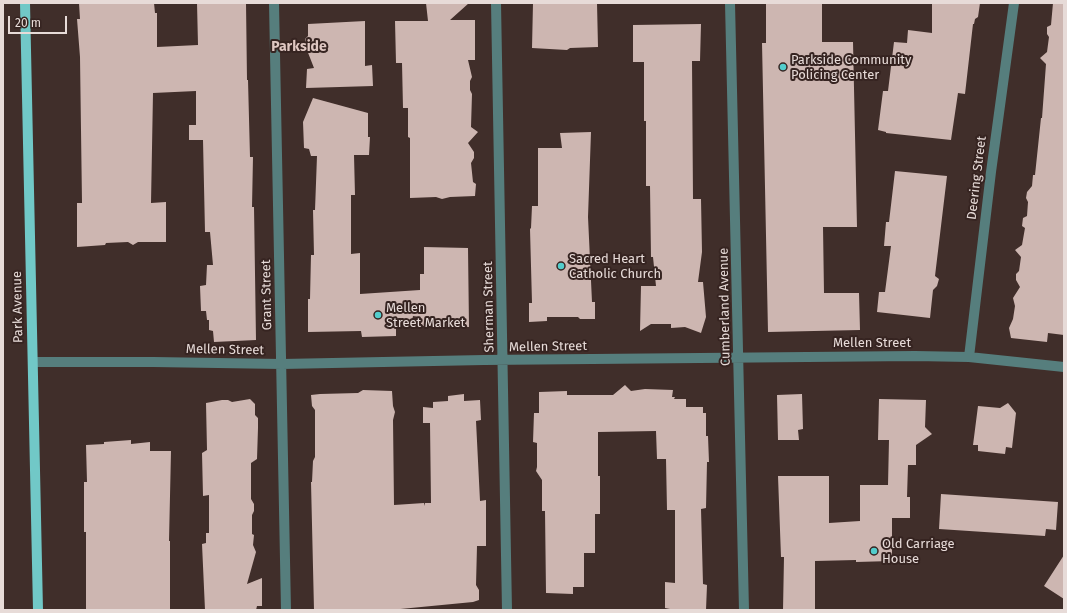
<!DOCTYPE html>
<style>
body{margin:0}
#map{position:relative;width:1067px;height:613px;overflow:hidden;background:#402e2a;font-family:"Fira Sans",sans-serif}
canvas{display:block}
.frame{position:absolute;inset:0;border:4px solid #e7dbd8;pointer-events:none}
.scale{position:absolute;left:8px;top:16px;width:59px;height:18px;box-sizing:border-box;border:2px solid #e7dbd8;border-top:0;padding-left:5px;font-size:12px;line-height:14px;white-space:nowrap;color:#e7dbd8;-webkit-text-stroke:3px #362421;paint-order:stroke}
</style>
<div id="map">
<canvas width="1067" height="613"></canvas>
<div class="frame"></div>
<div class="scale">20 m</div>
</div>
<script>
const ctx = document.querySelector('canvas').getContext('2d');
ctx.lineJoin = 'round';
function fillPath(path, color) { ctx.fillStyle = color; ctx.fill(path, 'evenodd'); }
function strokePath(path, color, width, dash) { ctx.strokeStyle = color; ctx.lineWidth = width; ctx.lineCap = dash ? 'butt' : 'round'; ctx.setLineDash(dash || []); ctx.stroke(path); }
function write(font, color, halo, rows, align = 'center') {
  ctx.font = font + ' "Fira Sans",sans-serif'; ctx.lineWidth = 4; ctx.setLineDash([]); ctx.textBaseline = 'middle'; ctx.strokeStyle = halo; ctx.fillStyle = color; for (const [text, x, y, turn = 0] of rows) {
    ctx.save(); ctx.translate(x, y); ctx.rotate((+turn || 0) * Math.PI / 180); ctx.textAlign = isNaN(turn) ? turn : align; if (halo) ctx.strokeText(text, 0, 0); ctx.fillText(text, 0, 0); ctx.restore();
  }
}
fillPath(new Path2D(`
 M79,3h75l1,10h2v34l41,-2 -1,-42h49l1,77h1l2,77h3l-1,50h2l2,133 -42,2 -1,-11 -4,-1v-10h-2l-1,-9h-5l-1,-25 6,-1 1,-20h6l-3,-33h-5l-2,-92h-14v-15h7v-34l-43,2 -2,110 15,-1v40h-28l-5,3 -5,-3 -22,1 -1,2 -28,2v-44h5l-2,-146 -3,-38h3z
 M426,3h43l-19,17h25v40h-7l4,17 -2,4v9l2,4 -1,33 7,5 -10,11 6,9v6l-3,5 2,19 3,2 -1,12 -25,1 -8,2 -6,-2 -26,1v-60l-2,-1v-29h-5l-1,-45h-6l-1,-42h33z
 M533,3h64l1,44 -28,1 -3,2 -35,-2z
 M766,3l56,1v38h31l4,185h-34l1,66h35l1,37 -92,2 -6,-289h4z
 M932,3h48l-2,14 -3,2 -1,5h-1l-8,70 -7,-1 -7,47 -65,-7v-1l-8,-2 5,-39h5l6,-49 13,1 1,-13 24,3z
 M1053,3h11v332l-16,-2 -1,9 -36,-4 -2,-10 4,-9 2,-13 -2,-8 7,-11 -4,-7v-6l3,-3 2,-14 -6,-7 7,-5 3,-17 -3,-2 1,-8 4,-2 1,-14 -2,-4 1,-6 5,-6 1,-11h2l6,-57h1l4,-54 -6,-6 7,-6 2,-15 -2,-3v-7l4,-2z
 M365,21v45l7,-1 1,21 -67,2 1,-19 7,-1 -9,-23v-6l3,-3v-12z
 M701,24l-1,37h-8l1,138h8l1,53 -4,30h5l3,35 -5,16 -16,-6 -14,1v-4h-20l-11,7 1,-45h15l-3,-29h-2l-1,-71h-4v-65h-2v-59h-11v-37z
 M313,98l55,15v24h2l-1,18h-15l1,40h-4v59l9,-1v41l60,-4v-16h4v-27l44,1 1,79 -48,-1 -1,-9 -7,-1 -2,10h-15v10l-34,1 -1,-6 -53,1v-33h2l1,-44h3l-1,-45h2l2,-54h-6l-2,-7 -5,-1 -1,-26z
 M591,132l-3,85 4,85h3v17h-15l-2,-2h-31v4l-18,1v-19h3l-2,-74 1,-1 1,-22h6v-58h24l-2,-15z
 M895,171l52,5 -12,100 4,3 -2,7 -4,4 -3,28 -53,-6 2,-20h6l6,-46h-7l2,-24h3z
 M625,385l6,6 14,-2 28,1 -1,7h3l-1,2h12v8h17v6h3v23h2l1,26h-2l-1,46 -5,1 2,75 4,1 -1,25h-31l-10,-2v-26l10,1v-73h-8l-1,-51h-9l-1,-28 -58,1v44h2v38h-5v39h-11v34h-11v7l-27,-1 -1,-82h-3v-31l-6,-9 1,-4v-24l-4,-1 1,-29h5v-21l28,-1v4h46z
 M363,390l29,1 1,15 2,6 -2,8 1,85 30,-2 1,3v-3h6l-1,-80h-7v-16l10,1v-6l15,-1v-5l16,-2v7l16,-1 1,20 -5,1 4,80 6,-1v46h-9l-1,39 3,5v10l-6,2 -83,8h-76l-3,-128h1l1,-21 2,-4v-47l-3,-4 -1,-11 9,-1 38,-1z
 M802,394l1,35 -5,1 1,10h-21l-1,-45z
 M250,399l5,5v11l3,3v10l-1,31 -6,4v36l3,5v7l-2,4v19l2,1 -1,10 3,7 -9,32 15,-6v28h-5l-1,4h-51l-3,-66 4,-1v-10h3v-38l-6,1 -1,-43 5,-3 -1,-47 16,-3h6l4,2z
 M879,399l47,1 -1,27 7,7 -16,11v20h-8l-1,32h3v21h-18v43l-36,1v-2l-41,1v49h-32l1,-53h-3l-3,-81h51v47l31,-2v-36h28l1,-45h-11z
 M1008,403l8,10 -4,35 -6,-1 -1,7 -27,-3v-6h-5l5,-39 22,2z
 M131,440v4l19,-2v9h21l-2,90h1v69h-84v-78h-2v-50h3l-1,-37 18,-1v-2z
 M941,494l117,8 -2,28 -10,-1 -1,7 -106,-7z
 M1064,555v44l-20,-13z`), '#cdb6b1');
strokePath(new Path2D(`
 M274,3l12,607
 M496,3l11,607
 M730,3l14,607
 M969,357l22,-185 23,-169
 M33,362h120l129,2 202,-4 431,-4 54,1 95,10`), '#567e7d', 10);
strokePath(new Path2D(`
 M25,3l13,607`), '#71c8c7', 10);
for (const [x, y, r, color] of [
 [783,67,4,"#52cdcc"],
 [561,266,4,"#52cdcc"],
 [378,315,4,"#52cdcc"],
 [874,551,4,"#52cdcc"]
]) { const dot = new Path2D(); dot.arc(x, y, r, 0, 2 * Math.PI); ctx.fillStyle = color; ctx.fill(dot); strokePath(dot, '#362421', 1.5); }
write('13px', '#e7dbd8', '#362421', [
 ["Parkside Community",791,60],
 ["Policing Center",791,75],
 ["Sacred Heart",569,259],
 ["Catholic Church",569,274],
 ["Mellen",386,308],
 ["Street Market",386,323],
 ["Old Carriage",882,544],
 ["House",882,559]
], 'left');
write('13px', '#e7dbd8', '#362421', [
 ["Deering Street",977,178,-83],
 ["Grant Street",267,295,-91],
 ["Park Avenue",18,307,-91],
 ["Sherman Street",489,307,-91],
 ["Cumberland Avenue",725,307,-91],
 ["Mellen Street",872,343],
 ["Mellen Street",548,347,-1],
 ["Mellen Street",225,350,1]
]);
write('bold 14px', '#dfc7c2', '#362421', [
 ["Parkside",299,47]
]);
</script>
